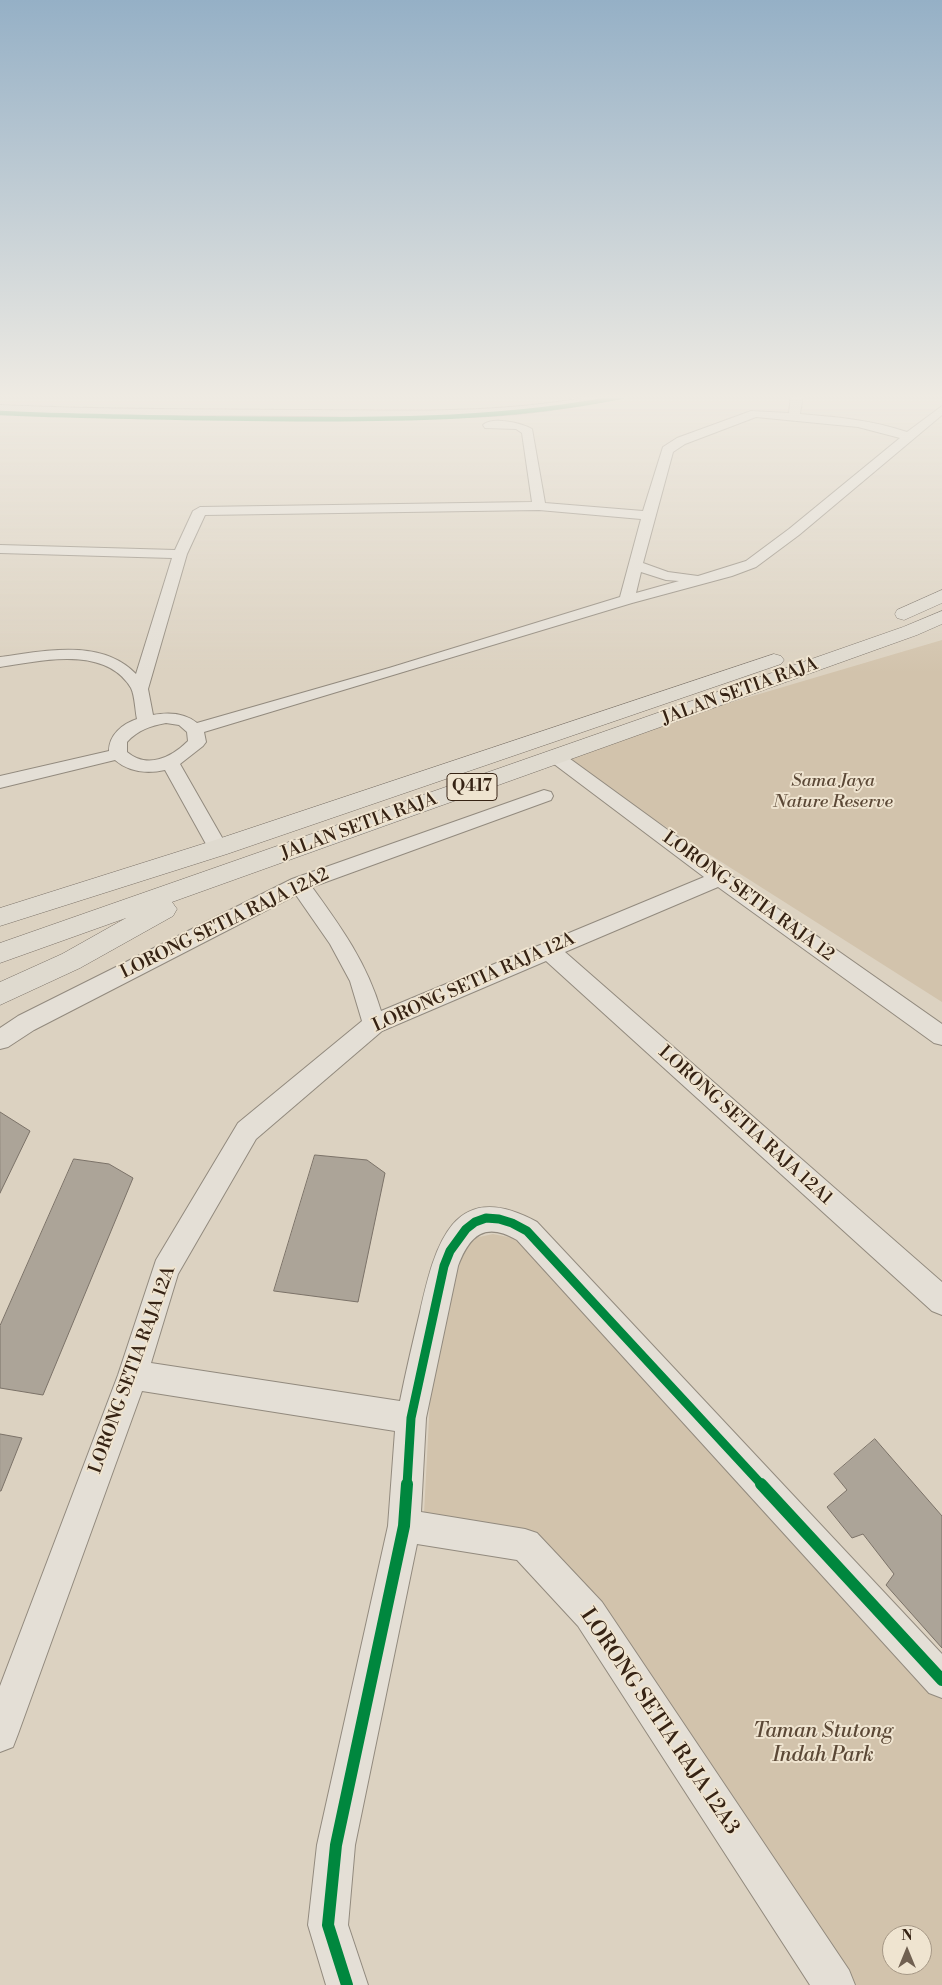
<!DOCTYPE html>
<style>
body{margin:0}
#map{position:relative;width:942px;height:1985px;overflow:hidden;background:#dcd2c1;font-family:"Libre Bodoni",serif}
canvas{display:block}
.north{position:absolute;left:882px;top:1925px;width:50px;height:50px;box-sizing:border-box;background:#efe4d0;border:1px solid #a59785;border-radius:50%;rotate:0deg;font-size:14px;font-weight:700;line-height:20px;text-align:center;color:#362314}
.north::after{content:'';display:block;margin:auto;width:18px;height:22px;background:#706051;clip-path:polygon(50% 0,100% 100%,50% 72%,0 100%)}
</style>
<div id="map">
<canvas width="942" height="1985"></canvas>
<div class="north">N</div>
</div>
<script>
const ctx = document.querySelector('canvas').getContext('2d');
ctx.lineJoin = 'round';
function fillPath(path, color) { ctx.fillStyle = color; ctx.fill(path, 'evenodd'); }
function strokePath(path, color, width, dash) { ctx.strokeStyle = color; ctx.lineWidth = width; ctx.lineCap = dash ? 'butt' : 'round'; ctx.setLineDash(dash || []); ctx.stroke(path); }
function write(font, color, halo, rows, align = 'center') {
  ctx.font = font + ' "Libre Bodoni",serif'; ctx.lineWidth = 4; ctx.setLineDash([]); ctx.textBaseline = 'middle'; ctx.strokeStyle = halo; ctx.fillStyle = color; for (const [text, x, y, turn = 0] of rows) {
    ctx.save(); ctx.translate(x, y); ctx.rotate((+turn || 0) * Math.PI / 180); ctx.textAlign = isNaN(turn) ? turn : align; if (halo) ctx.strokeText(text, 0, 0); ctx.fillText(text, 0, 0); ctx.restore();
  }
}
fillPath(new Path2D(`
 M942,640v362l-386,-245 58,-20z
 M493,1234l25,5 424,459v287h-99l-317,-441 -102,-30 6,-115 20,-124 20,-36zM892,1935h30v30h-30z`), '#d2c3ac');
const building = new Path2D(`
 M0,1112l30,19 -30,62z
 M315,1155l52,5 18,13 -27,129 -84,-11z
 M74,1159l35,5 24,14 -90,217 -43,-7v-62z
 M0,1434l22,4 -21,53h-1z
 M875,1439l67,77v132l-56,-63 8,-11 -31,-40 -11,4 -25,-31 20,-17 -13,-16z`);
fillPath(building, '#aca498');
strokePath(building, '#7b7268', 1);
const minor = new Path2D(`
 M598,395h23l-2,2c-102,26 -208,21 -313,19 -102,-1 -204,1 -306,-5v-6c101,5 202,4 303,5 99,0 198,5 295,-15z
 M791,395h12l-3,19c37,3 72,6 107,18l35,-26v9l-143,120 -43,32 -24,9 -100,27 -428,129 2,10 -3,4 -23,18 48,84 -3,5 -7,2 -7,-2 -46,-83c-18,4 -36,2 -50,-10l-115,28v-12l109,-25c0,-16 13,-27 28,-32 -2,-9 -2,-23 -6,-31 -26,-43 -90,-27 -131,-21v-10c45,-6 101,-19 136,17l36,-116 -172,-5v-8l175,5 18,-39 7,-4 332,-5 -10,-69 -6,-4 -31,-1 -2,-3c9,-9 39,-2 49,4l13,74 98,8 20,-64 14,-9 74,-27 38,2zM756,417l102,10 42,11 -111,91 -43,32 -48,15 -30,-4 -25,-9 30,-111 12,-8zM539,510l102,9 -21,78 -231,71 -192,55c-12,-10 -29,-11 -44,-8l-5,-26 39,-135 18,-39zM641,572l25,8 13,1 -43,12zM166,723l13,2 8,7 1,9c-17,17 -41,28 -61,11v-10c11,-12 23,-16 39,-19z
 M556,751l6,2 165,120 215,151v21l-8,-2 -216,-156 -153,65 377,330v33l-10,-4 -386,-350 -164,70 -126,108 -78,135 -27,89 249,38c6,-30 13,-60 20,-89 15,-67 33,-136 117,-90l405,432v44l-13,-5 -412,-453c-31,-18 -47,-6 -59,26l-32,152 -5,94 104,17 12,4 65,69 247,368 6,15h-45l-232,-359 -61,-66 -100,-16 -62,301 -7,80 20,60h-42l-18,-60 9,-80 71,-319 7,-95 -253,-40 -124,343 -5,13 -13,5v-66l118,-311 38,-115 82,-137 124,-102 -12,-40 -20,-37 -34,-49 -262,135 -26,17 -8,2v-21l18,-12 274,-137 252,-89 7,2 2,4 -2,4 -239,87c29,40 55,76 69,124l323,-134 -154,-116 -3,-4 3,-4z`);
const highway = new Path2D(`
 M942,590v13l-38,17 -7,-2 -2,-4 2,-4z
 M942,611v13l-25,11 -745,267 5,7 -4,7 -93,52 -80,37v-23l62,-28 64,-36 -126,45v-20l903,-316z
 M774,654l7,2 3,4 -3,4 -554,190 -227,72v-18l209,-66z`);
strokePath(minor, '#928a7e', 2);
strokePath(highway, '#7b7268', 1);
fillPath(minor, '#e4dfd6');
fillPath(highway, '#dfdacf');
strokePath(new Path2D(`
 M0,413c90,4 179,5 269,6 122,1 242,1 362,-24`), '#00873e', 4.5);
strokePath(new Path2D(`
 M407,1485l4,-67 33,-152 6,-15 16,-22 9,-7 11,-4 13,1 13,4 15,8 235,254`), '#00873e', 9);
strokePath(new Path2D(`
 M761,1484l181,196
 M347,1985l-19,-60 8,-80 68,-319 3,-42`), '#00873e', 12);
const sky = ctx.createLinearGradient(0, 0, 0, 673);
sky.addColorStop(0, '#95b0c6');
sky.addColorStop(0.59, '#efebe3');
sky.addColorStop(1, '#efebe300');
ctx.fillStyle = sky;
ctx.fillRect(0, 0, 942, 673);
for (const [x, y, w] of [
 [472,787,50]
]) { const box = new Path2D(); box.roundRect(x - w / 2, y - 13.5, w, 27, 4); ctx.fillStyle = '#efe4d0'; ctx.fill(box); strokePath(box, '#362314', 1); }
write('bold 16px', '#362314', null, [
 ["Q417",472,787]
]);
write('18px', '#362314', '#efe4d0', [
 ["JALAN SETIA RAJA",740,692,-20],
 ["JALAN SETIA RAJA",359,827,-20],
 ["LORONG SETIA RAJA 12",748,897,36],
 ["LORONG SETIA RAJA 12A2",225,924,-26],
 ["LORONG SETIA RAJA 12A",474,983,-24],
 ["LORONG SETIA RAJA 12A1",745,1126,42],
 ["LORONG SETIA RAJA 12A",133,1370,-70]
]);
write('italic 18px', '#5b4836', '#efe4d0', [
 ["Sama Jaya",833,782],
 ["Nature Reserve",833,803]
]);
write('21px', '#362314', '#efe4d0', [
 ["LORONG SETIA RAJA 12A3",659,1722,56]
]);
write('italic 21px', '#5b4836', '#efe4d0', [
 ["Taman Stutong",823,1732],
 ["Indah Park",823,1756]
]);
</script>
